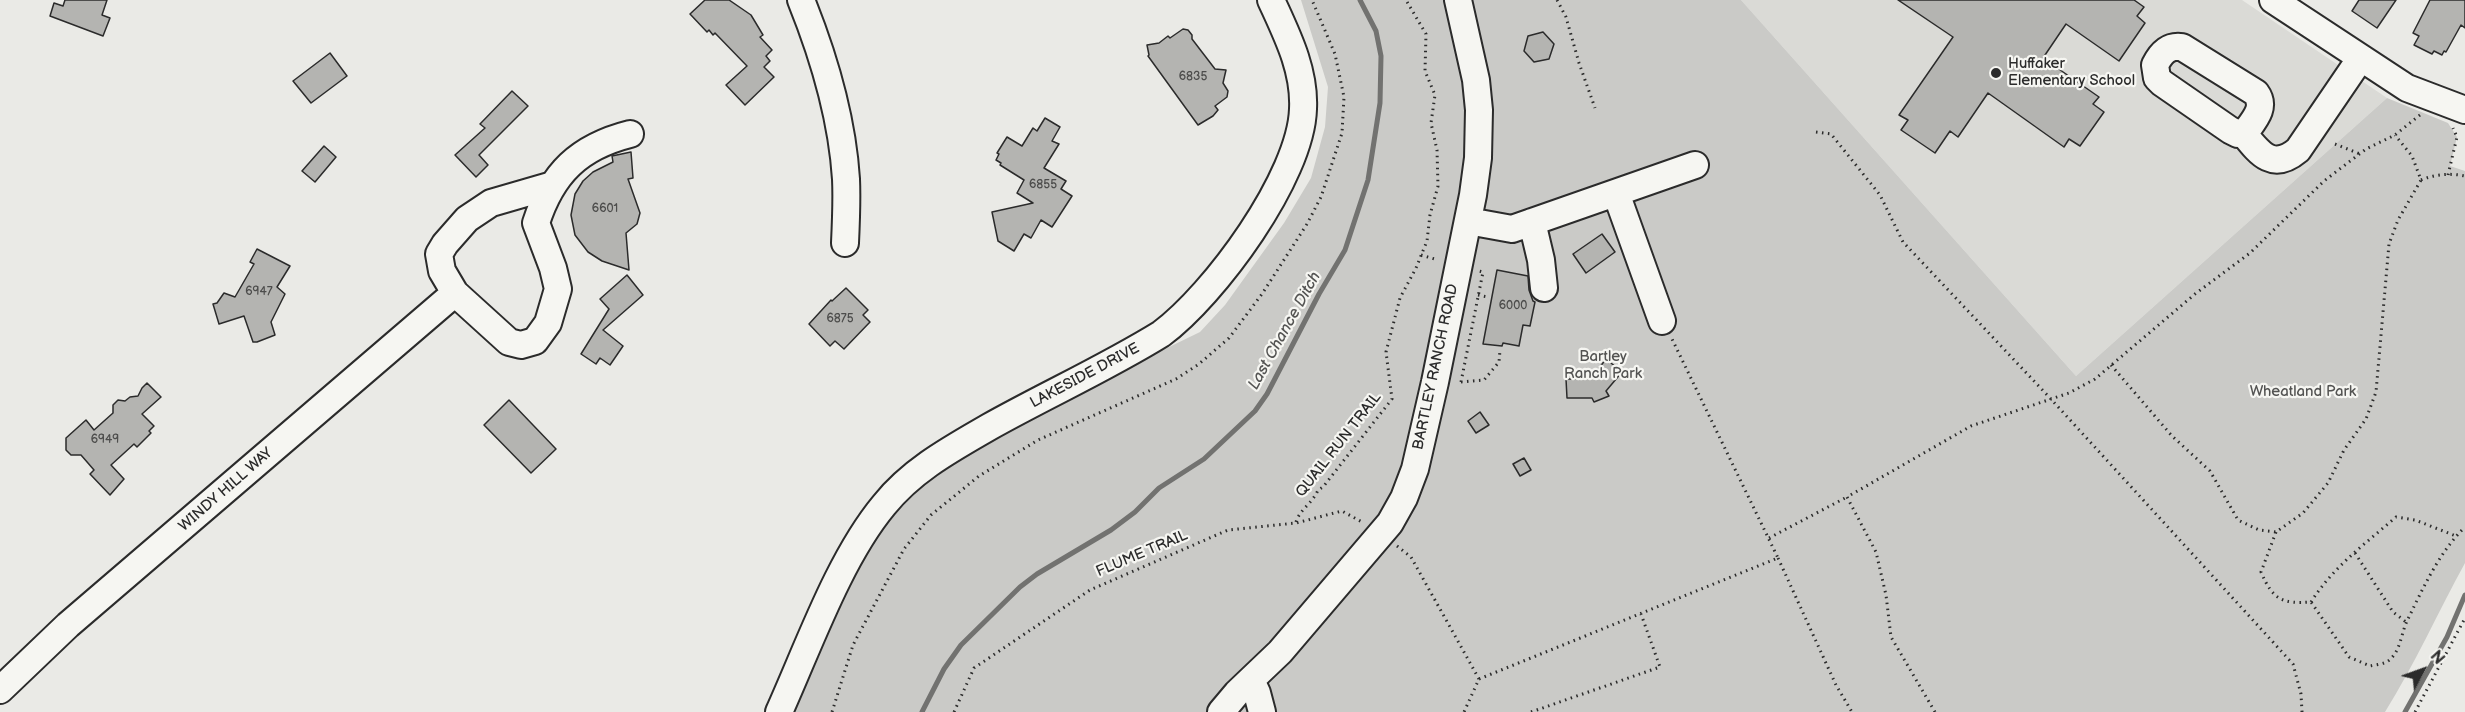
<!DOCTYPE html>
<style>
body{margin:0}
#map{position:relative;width:2465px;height:712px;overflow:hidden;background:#eaeae6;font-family:"Balsamiq Sans",sans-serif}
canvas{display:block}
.north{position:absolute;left:2393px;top:640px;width:60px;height:60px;-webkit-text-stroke:4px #f6f6f2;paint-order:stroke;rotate:49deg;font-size:16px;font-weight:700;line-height:24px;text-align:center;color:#2b2b2b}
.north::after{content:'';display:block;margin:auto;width:21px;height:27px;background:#2b2b2b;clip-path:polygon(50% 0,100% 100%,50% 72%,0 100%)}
</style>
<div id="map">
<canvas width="2465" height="712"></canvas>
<div class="north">N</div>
</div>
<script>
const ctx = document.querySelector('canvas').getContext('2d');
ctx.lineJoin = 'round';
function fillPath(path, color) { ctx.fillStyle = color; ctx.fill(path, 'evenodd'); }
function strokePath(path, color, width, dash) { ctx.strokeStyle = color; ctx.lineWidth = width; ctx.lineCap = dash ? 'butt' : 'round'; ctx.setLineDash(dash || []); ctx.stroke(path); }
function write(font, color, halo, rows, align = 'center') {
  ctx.font = font + ' "Balsamiq Sans",sans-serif'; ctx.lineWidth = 4.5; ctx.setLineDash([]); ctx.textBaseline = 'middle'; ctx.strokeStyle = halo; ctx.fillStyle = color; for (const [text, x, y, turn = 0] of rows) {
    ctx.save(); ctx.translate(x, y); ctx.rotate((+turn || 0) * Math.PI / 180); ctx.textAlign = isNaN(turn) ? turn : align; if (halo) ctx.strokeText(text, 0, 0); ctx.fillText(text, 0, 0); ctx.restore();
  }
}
fillPath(new Path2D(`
 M1741,0h501l145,98 -311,278z`), '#dadad6');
fillPath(new Path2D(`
 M1301,0h440l335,376 311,-278 61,25 9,14 -7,29 15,5v392c-27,49 -50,101 -80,149h-1603l61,-138 64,-90 240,-137 16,3 37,-18 25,-27 59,-82 27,-45 14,-51 3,-40z`), '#cacac7');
strokePath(new Path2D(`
 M922,712l22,-43 17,-24 59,-58 17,-13 74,-44 24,-18 24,-24 45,-29 51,-48 12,-17 52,-100 26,-44 23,-70 12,-77 1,-47 -5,-25 -16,-31
 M2405,712l42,-75 18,-42`), '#727270', 5);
const building = new Path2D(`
 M65,0h42l-5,15 8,3 -7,18 -53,-20 4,-13 9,3z
 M705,0h24l22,15 12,20 -3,2 12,13 -6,6 4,5 -6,6 10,10 -29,28 -19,-20 21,-19 -32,-33 -2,2 -4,-5 -2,2 -17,-18z
 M1898,0h236l10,7 -7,9 8,7 -26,38 -53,-37 -23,34 56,39 -6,7 11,8 -24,34 -11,-7 -5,8 -76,-54 -30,44 -8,-6 -15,22 -34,-23 7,-10 -9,-5 54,-78z
 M2359,0h37l-19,28 -25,-17z
 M2430,0h35v28l-4,-3 -15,27 -2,-1 -2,4 -8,-4 -2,3 -18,-9 5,-9 -6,-3z
 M1183,29l5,1 4,5v4l23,30 11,1 -3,13 5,8 -1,6 -12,9 3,4 -5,6 -15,9 -50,-69 1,-1 -2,-10 12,-2 9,-7 2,2z
 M1543,32l11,12 -5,15 -15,3 -10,-11 4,-15z
 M330,53l17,23 -36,27 -18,-22z
 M512,91l16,15 -49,49 9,10 -12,12 -21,-22 30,-27 -5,-4z
 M1045,118l15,9 -8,14 7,3 -15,24 22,13 -5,8 11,7 -20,31 -11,-7 -10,18 -7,-4 -10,17 -16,-10 -6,-29 41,-9 -16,-10 7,-13 -24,-15 1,-2 -5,-3 3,-6 -2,-1 10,-16 15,9 11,-18 4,3z
 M324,146l12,11 -21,25 -13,-11z
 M631,152l2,26 -5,1 12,34 -3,11 -11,9 3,37 -27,-9 -14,-9 -13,-17 -4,-20 4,-21 8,-13 10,-9 20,-10 -1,-6z
 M1602,234l13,18 -29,21 -13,-19z
 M257,249l33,17 -13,21 8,7 -14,28 4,13 -18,7h-4l-9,-26 -25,8 -6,-20 4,-1 7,-10 11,4 19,-33 -4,-2z
 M1497,270l31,6 1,14 4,11 2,1 -5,24 -7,-1 -4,21 -16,-3 -1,3 -19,-2z
 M627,275l16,20 -40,35 20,16 -13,19 -10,-7 -4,6 -15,-10 28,-45 -9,-10z
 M846,288l22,22 -5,5 7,7 -26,27 -9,-8 -5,5 -21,-22 22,-24 1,1z
 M1606,359l16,13 -16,19 3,5 -15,6 -2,-4h-25l-1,-19h16l14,-7z
 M147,383l14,14 -19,17 12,12 -5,5 2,2 -14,14 -3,-3 -23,21 13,14 -14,16 -20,-21 4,-4 -13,-15h-10l-5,-5v-12l20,-18 8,10 19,-17v-8l5,-5 7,1 5,-4 8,-1 4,-8z
 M509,400l47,49 -25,24 -47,-48z
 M1480,412l9,13 -13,8 -8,-12z
 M1524,458l7,12 -11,6 -7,-12z`);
fillPath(building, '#b4b4b1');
strokePath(building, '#2b2b2b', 1.5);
const minor = new Path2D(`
 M801,0c23,57 41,117 45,179 1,21 0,43 -1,64
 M2273,0l134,88 58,22
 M2244,134c9,-13 23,-26 12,-41l-74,-46c-14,-2 -21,6 -27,18l2,13 5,5 68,47 8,4h6c16,20 29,37 54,16l62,-91
 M553,185l-62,18 -24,16 -22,25 -6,10 3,17 13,22 54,49 12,3 14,-4 13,-18 10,-34 -5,-21 -17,-45c16,-50 43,-76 94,-89
 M1616,193l46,128
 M1468,221l44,8 183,-64
 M1532,222l9,38 3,28
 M1251,680l6,13 5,19
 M0,690l68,-65 387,-332
 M779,712c29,-64 60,-153 105,-207 28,-35 67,-56 105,-78 57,-32 117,-59 172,-93 53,-39 140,-157 142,-225 2,-39 -16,-74 -32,-109
 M1221,712l16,-19 43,-41 110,-129 14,-25 11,-29 20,-87 38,-187 5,-37 1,-48 -3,-30 -18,-80`);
strokePath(minor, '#2b2b2b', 30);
strokePath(new Path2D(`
 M1557,0l9,17 13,46 16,45
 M1816,132l15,2 49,61 23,47 147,156 243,266 8,30 1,18
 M2335,144l25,10
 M2448,175l9,-38 -4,-9
 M2421,180c14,-6 30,-7 44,-4
 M1421,255l17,5
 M1478,295l10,2
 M2111,365l61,71 38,35 28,49 21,10 17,2 27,-19 25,-30 16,-33 22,-31 10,-27 13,-148 9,-24 23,-40 -9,-24 -17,-21
 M1461,382l22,-110 -4,-1
 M1461,382l23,-2 15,-18 1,-12
 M1296,522c4,-13 17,-19 22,-32l5,-3 69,-88 -6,-47 14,-54 16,-30 11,-27 3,-26 8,-29 -1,-36 -6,-27 4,-28 -10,-24 1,-37 -20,-34
 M2276,532l-15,40c12,28 21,32 50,30l38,55 21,9c5,-1 14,-2 18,-5 13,-9 13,-29 20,-42 15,-31 32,-68 57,-92
 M1769,538l78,-41
 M1397,546l14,11 68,122 -15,33
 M2355,553l38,59 13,10
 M1778,558l58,127 16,27
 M2311,602c22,-35 54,-58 85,-85l19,3 41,16
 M1479,679l299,-121 -106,-219
 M832,712l21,-67 51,-96 27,-34 48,-39 59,-36 138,-61 23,-15 30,-26 33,-44 45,-70 14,-27 21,-64 2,-36 -9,-43 -23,-54
 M954,712l20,-44 116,-78 138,-60 68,-7 46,-12 20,11
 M1531,712l129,-45 -19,-53
 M1935,712l-44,-75 -5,-42 -10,-43 -29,-55 124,-71 98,-33 26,-14 100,-85 55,-41 74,-72 42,-32 29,-14 25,-20
 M2415,712l50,-94`), '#2b2b2b', 3, [1.5, 4.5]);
strokePath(minor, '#f6f6f2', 26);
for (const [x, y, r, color] of [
 [1996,73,6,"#2b2b2b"]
]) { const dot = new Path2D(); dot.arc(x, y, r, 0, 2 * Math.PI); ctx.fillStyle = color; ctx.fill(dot); strokePath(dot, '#f6f6f2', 2); }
write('12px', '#4d4d4c', null, [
 ["6835",1193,77],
 ["6855",1043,185],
 ["6601",605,209],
 ["6947",259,292],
 ["6000",1513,306],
 ["6875",840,319],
 ["6949",105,440]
]);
write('15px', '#2b2b2b', '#f6f6f2', [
 ["Huffaker",2008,64],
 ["Elementary School",2008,81]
], 'left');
write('15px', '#535352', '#f6f6f2', [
 ["Bartley",1603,357],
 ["Ranch Park",1603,374],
 ["Wheatland Park",2303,392]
]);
write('15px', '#2b2b2b', '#f6f6f2', [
 ["BARTLEY RANCH ROAD",1436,367,-78],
 ["LAKESIDE DRIVE",1085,376,-28],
 ["QUAIL RUN TRAIL",1339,445,-52],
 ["WINDY HILL WAY",226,490,-41],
 ["FLUME TRAIL",1142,554,-23]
]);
write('italic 16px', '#545453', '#f6f6f2', [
 ["Last Chance Ditch",1285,331,-61]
]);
</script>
